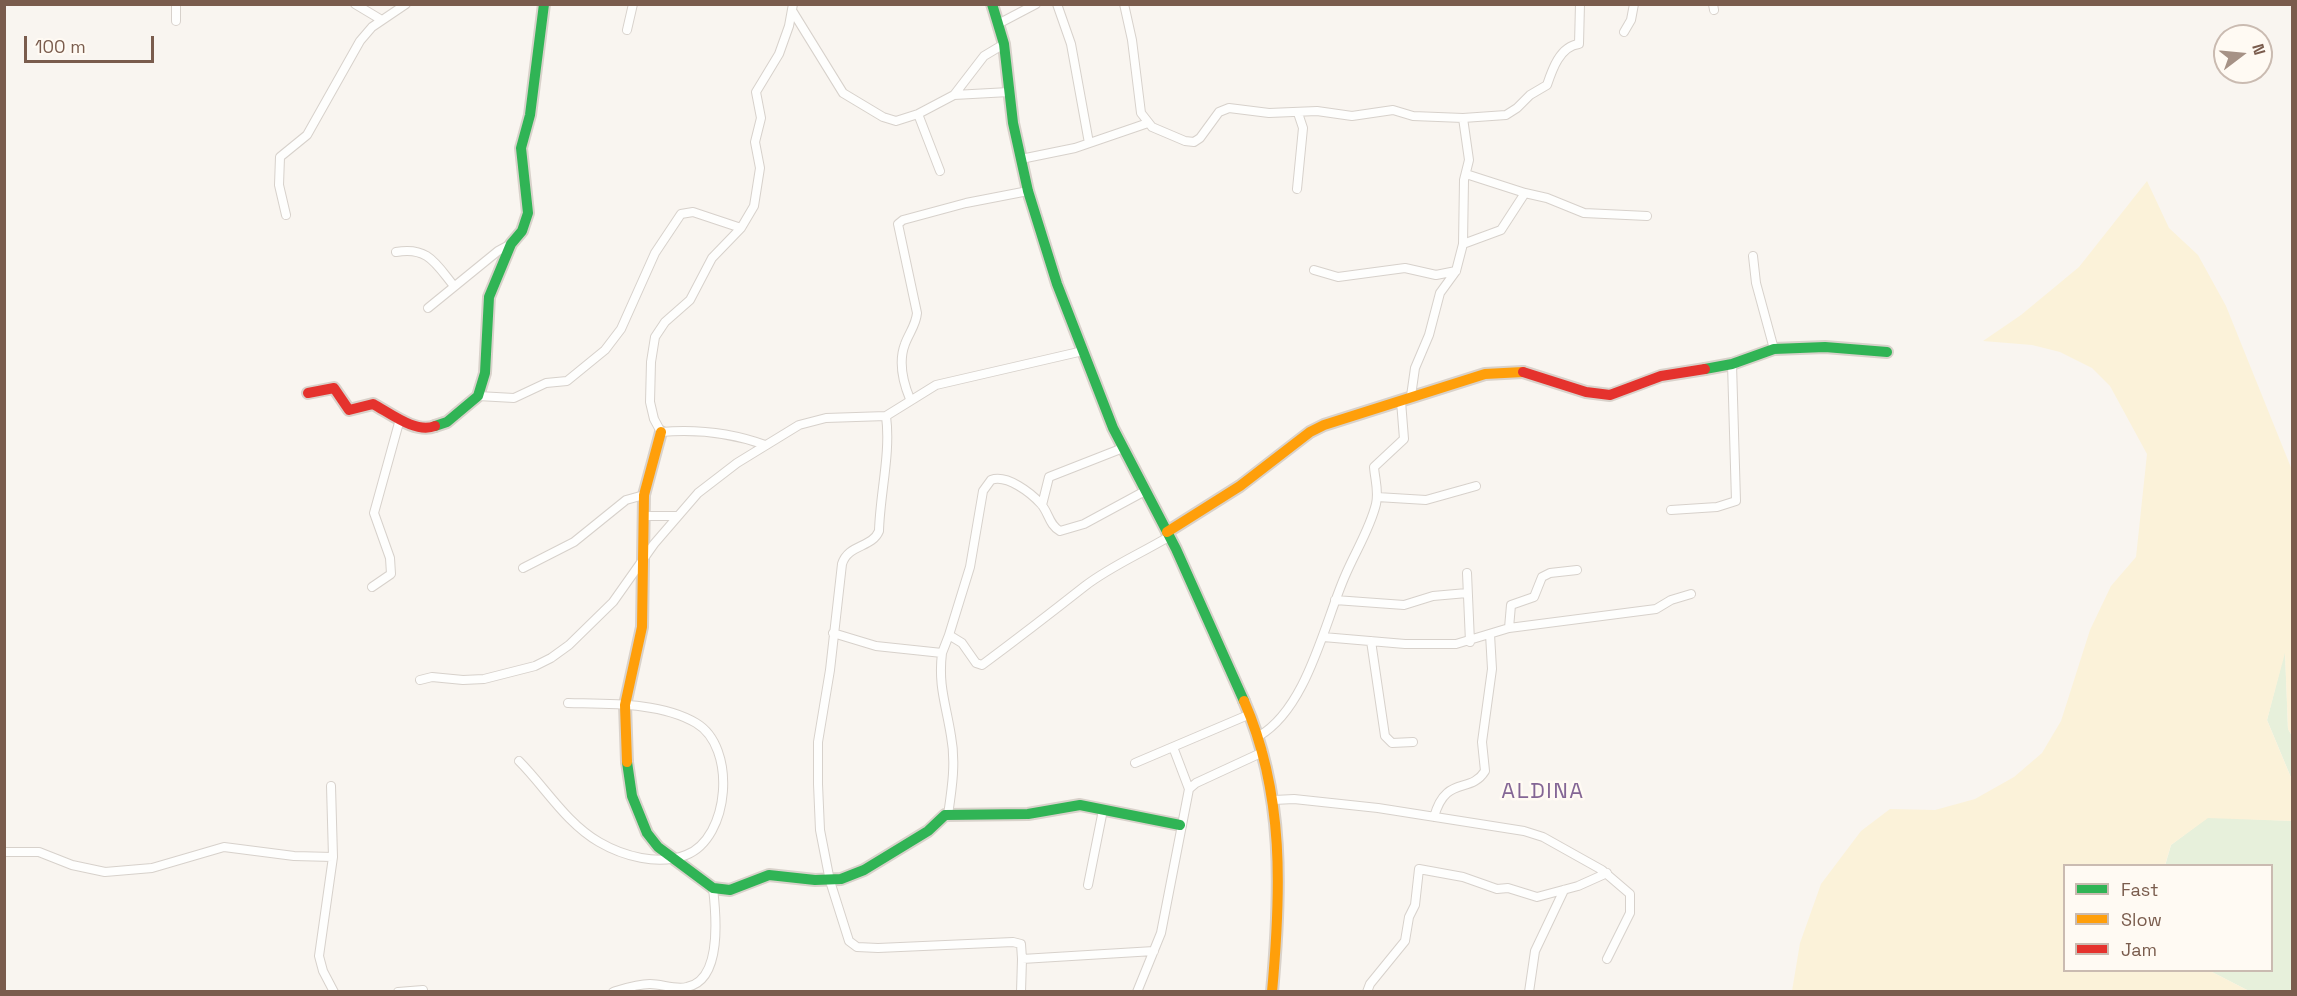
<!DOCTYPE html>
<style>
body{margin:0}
#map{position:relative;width:2297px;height:996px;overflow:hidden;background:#f9f5f0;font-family:"Space Grotesk",sans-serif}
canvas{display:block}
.frame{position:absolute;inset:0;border:6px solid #7a5c4d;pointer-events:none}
.legend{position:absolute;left:2063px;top:864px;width:210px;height:108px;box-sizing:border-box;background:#fffaf3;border:2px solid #cabbb1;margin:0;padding:8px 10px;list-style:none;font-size:18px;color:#7a5c4d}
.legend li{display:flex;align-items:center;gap:12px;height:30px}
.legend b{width:30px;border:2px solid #cabbb1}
.north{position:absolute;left:2213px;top:24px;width:60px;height:60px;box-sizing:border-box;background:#fffaf3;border:2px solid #cabbb1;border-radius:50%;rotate:74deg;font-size:16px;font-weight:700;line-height:24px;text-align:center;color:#7a5c4d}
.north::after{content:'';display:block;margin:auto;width:21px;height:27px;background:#a69286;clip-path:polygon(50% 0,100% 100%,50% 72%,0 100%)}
.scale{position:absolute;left:24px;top:36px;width:130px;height:27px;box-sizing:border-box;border:3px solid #7a5c4d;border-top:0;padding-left:8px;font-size:18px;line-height:21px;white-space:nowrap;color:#7a5c4d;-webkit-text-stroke:4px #fffaf3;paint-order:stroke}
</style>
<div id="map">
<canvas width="2297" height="996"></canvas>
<div class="frame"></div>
<ul class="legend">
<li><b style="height:8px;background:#30b455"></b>Fast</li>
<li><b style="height:8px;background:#ff9f0a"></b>Slow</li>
<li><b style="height:8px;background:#e5322d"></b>Jam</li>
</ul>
<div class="north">N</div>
<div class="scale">100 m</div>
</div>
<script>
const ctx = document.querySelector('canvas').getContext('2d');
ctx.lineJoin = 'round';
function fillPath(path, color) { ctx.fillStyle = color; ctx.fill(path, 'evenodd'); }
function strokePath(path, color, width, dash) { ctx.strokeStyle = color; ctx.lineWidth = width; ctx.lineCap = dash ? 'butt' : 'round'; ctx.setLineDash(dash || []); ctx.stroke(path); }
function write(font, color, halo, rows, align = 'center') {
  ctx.font = font + ' "Space Grotesk",sans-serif'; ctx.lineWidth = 5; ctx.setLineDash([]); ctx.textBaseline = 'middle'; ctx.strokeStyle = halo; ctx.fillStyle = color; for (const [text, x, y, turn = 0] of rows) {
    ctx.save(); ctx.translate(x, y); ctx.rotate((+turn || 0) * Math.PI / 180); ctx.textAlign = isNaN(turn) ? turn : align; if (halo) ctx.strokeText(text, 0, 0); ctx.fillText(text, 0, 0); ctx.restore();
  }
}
fillPath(new Path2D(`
 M2285,650l3,79 4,7v44l-25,-60z
 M2208,817l84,4v170h-43l-39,-20 62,-1v-104h-107l6,-21z`), '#e7f0db');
fillPath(new Path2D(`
 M2147,181l22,47 29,27 28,51 66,164v266l-4,-7 -3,-76 -18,67 25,60v41l-84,-3 -37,27 -6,20 -101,1v104l146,1 39,20h-457l8,-48 21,-59 40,-53 29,-22 45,1 40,-11 39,-22 28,-24 19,-32 29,-91 21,-44 25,-29 11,-103 -37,-68 -18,-18 -32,-16 -28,-7 -49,-4 38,-26 58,-48z`), '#fbf2d9');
const street = new Path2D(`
 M176,4v17
 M355,4l25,15
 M1057,4l14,40 18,99
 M1124,4l8,36 9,73 11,14 33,14 9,1 6,-4 19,-26 10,-4 40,5 48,-2 35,5 41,-6 20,6 50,2 6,42 -5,20 -1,64
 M1713,4l1,6
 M793,12l50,81 40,24 13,4 22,-7 36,-19 30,-39 20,-12
 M998,24l38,-20
 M627,30l6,-26
 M1624,32l7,-12 3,-16
 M954,95l55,-3
 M918,114l22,57
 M1463,118l43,-3 11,-7 13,-13 17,-10c5,-15 13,-39 32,-41l1,-40
 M1021,159l54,-11 73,-25
 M1466,174l59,19
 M1297,189l6,-61 -5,-15
 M286,215l-7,-30 1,-28 27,-22 53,-94 12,-14 34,-23
 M396,252c32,-6 40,12 58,34
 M1753,256l3,27 18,66
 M1314,270l24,7 67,-9 31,7 20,-4
 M428,308l70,-57 13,-7
 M478,396l36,2 32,-15 21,-2 38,-31 16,-21 34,-76 26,-39 12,-2 48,16
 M1411,396l4,-28 14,-33 11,-42 16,-22 7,-27 38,-14 24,-37 22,5 37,15 63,3
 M910,399c-7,-17 -12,-37 -5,-55 4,-11 11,-19 12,-31l-19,-89 5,-4 63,-17 62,-12
 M886,416c5,37 -6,77 -7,115 -7,17 -31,13 -37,33l-12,106 -12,72v42l2,46 10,51 19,60 8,6 21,1 135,-6 8,2 1,15
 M765,445c-33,-12 -69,-16 -104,-13l-7,-13 -4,-17 1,-40 4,-25 10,-15 25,-22 22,-42 29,-30 13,-22 6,-38 -5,-26 6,-24 -5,-26 23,-38 10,-28 4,-22
 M1377,497l49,3 50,-14
 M1042,505l7,-28 74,-29
 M1671,510l46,-3 19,-6 -4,-137
 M643,516h33
 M523,568l51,-26 52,-42 18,-5
 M1467,573l3,69
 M372,587l19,-13 -1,-16 -16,-45 26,-94
 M1335,600l69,5 29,-9 34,-3
 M1509,628l2,-23 23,-8 8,-20 8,-4 27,-3
 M833,633l43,13 66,7 7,-18 13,8 14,20 6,2c35,-26 70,-53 103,-79 26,-20 57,-33 85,-50
 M949,635l21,-68 13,-76 8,-11c16,-6 40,13 50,24 8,9 8,21 19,27l24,-7 61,-33
 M1323,637l82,7h51l53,-16 147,-19 15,-9 20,-6
 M1371,641l14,95 7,7 21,-1
 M942,653c-4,33 4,51 9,83 5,26 1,52 -3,79
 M420,680l12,-3 31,3 21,-1 51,-13 16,-8 18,-13 44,-43 41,-58 44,-51 39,-30 62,-38 27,-7 60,-2 50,-31 147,-34
 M1259,736c48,-28 65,-112 86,-160 10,-24 25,-47 31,-72 3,-13 -1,-24 -2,-37l30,-28 -3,-38
 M1173,747l16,42
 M519,761c26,26 47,62 80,81 24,14 59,24 87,13 44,-17 51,-108 10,-132 -35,-21 -88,-19 -128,-20
 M1135,763l113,-48
 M331,786l2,71 -14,99 4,15 11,21
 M1274,800l20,-1 84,9 146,23 19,6 59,33 28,24v19l-23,46
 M1434,817c12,-43 36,-22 51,-46l-3,-29 10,-73 -2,-35
 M4,852h35l33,13 33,7 47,-4 72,-21 70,9 39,1
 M1088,885l15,-75
 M398,992l25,-2
 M613,992c13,-4 24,-8 37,-8 12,0 25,6 37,3 36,-7 29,-73 26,-99
 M1021,992l1,-33 132,-8
 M1137,992l24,-59 28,-144 7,-6 67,-31
 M1367,992l3,-8 35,-43 4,-24 6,-12 4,-36 44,8 34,12 11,-1 29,9 41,-11 29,-13
 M1529,992l6,-41 29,-61`);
const fast = new Path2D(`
 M992,4l12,40 9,79 15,68 29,93 56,144 63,121 68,152
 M1705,369l27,-5 42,-15 51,-2 62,5
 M435,426l12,-4 31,-26 7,-23 4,-76 22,-53 11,-13 6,-18 -7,-65 9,-33 14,-111
 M627,762l5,34 15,37 11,14 55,41 17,2 39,-15 46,5 26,-1 23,-9 64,-39 17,-16 83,-1 52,-9 100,20`);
const slow = new Path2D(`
 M1167,532l73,-46 70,-54 14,-7 161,-51 38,-2
 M1244,701c41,93 37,192 28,291
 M627,762l-2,-57 17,-78 2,-132 17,-63`);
const jam = new Path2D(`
 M1523,372l63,20 24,3 51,-19 44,-7
 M308,393l26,-5 15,22 24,-6c17,9 43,30 62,22`);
strokePath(street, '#d7d1cb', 10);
strokePath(fast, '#d9d2cb', 14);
strokePath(slow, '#d9d2cb', 14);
strokePath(jam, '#d9d2cb', 14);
strokePath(street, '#fefefd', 8);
strokePath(fast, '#30b455', 10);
strokePath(slow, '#ff9f0a', 10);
strokePath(jam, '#e5322d', 10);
ctx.letterSpacing = '1.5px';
write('22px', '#846695', '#fffaf3', [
 ["ALDINA",1543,792]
]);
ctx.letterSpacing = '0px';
</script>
